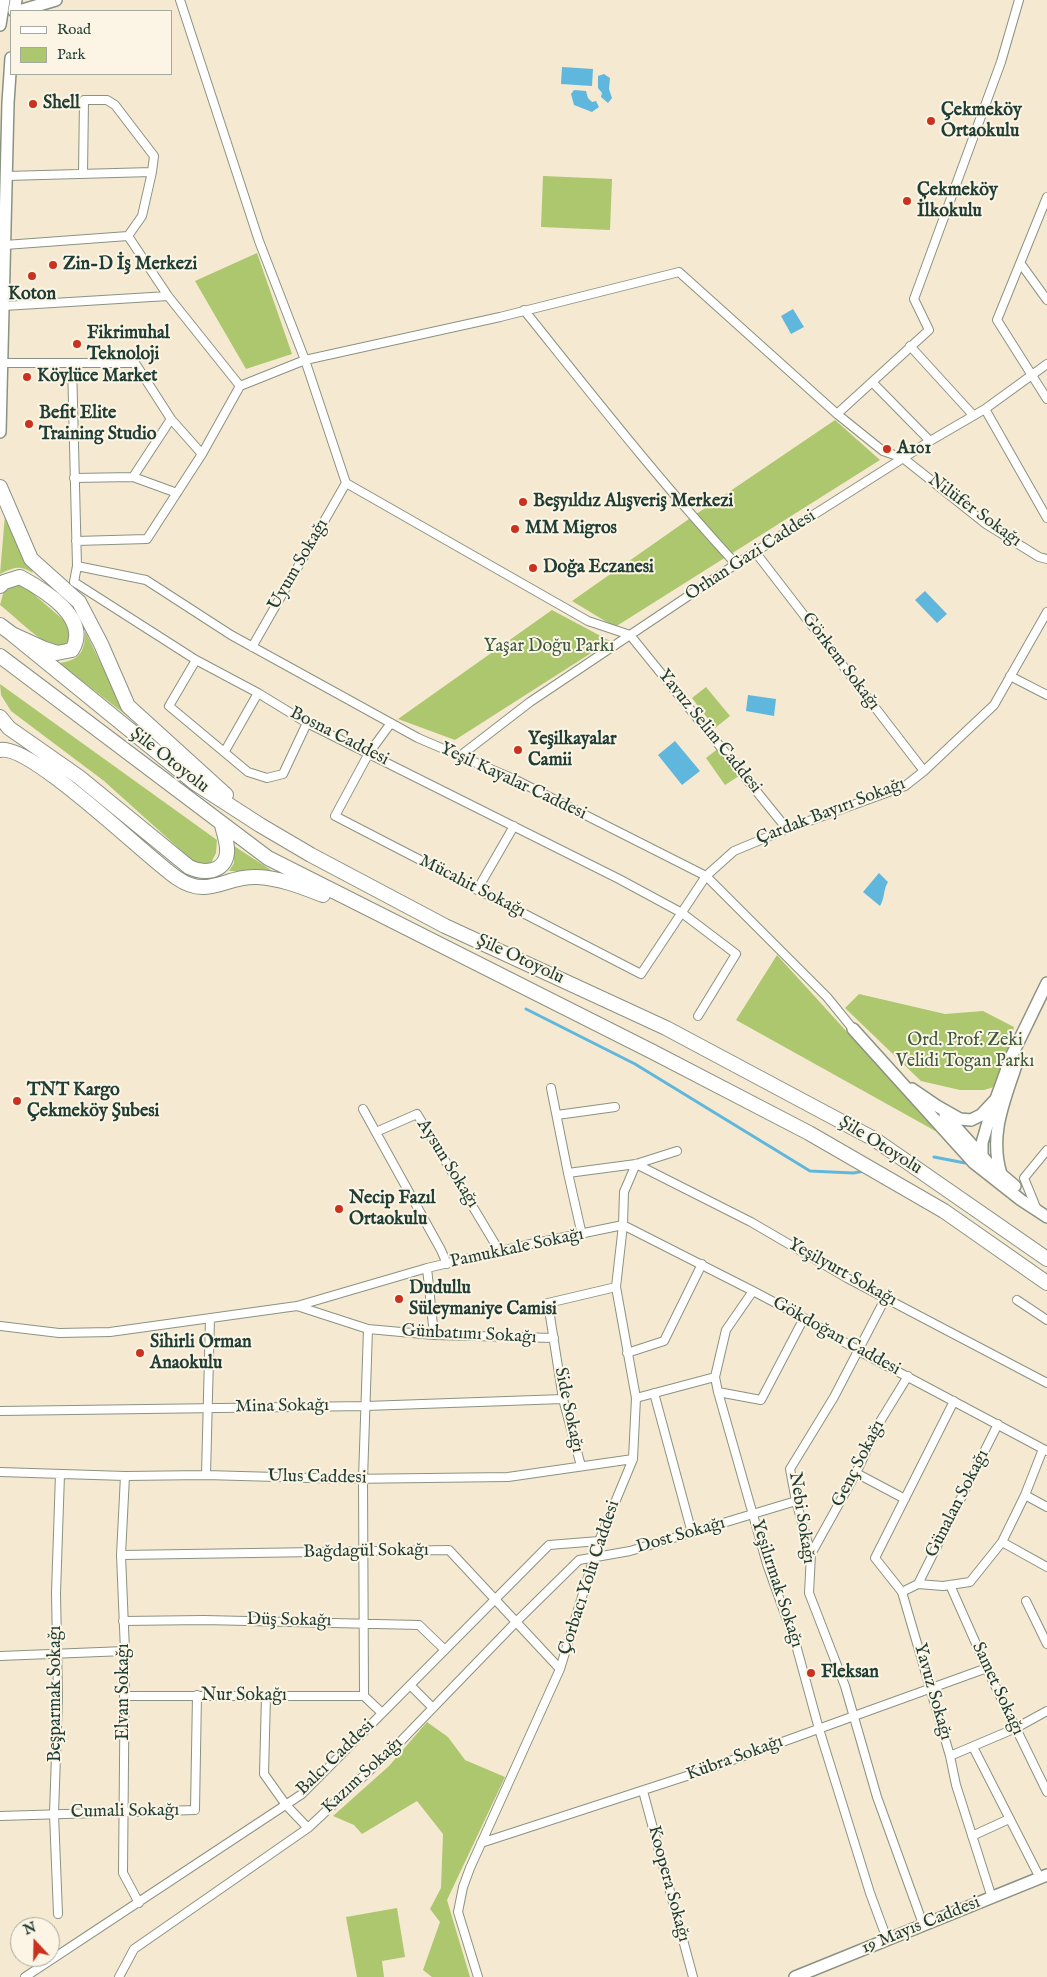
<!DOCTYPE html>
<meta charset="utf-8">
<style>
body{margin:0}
#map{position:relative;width:1047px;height:1977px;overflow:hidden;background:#f6e9d1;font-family:"IM FELL English",serif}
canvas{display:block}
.legend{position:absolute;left:10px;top:10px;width:162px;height:65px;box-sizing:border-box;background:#fcf5e5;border:1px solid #a4ab9e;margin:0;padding:6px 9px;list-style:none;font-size:15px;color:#1f3d34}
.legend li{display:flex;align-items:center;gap:10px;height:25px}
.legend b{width:25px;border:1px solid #a4ab9e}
.north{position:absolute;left:10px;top:1917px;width:50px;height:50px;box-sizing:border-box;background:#fcf5e5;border:1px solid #a4ab9e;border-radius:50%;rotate:339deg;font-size:14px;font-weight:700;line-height:20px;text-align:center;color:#1f3d34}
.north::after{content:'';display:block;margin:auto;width:18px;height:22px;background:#c8321e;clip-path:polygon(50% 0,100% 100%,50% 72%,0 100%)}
</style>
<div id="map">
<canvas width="1047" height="1977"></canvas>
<ul class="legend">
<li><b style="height:6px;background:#fff"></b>Road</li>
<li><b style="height:14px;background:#acc76d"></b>Park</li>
</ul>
<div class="north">N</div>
</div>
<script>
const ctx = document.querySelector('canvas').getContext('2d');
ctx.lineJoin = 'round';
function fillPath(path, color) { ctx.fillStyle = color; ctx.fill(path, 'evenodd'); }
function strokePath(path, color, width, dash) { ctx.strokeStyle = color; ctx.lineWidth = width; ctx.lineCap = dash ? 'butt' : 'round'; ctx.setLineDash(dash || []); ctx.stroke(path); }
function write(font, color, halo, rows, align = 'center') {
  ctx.font = font + ' "IM FELL English",serif'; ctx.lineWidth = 4; ctx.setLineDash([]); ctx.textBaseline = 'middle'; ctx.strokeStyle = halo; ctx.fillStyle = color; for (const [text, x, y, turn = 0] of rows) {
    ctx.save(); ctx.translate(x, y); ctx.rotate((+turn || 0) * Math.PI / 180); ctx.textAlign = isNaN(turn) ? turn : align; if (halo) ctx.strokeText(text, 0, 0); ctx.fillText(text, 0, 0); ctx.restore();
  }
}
fillPath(new Path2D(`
 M543,176l69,3 -2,51 -69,-3z
 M257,253l35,101 -46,15 -51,-88z
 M835,420l45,40 -265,167 -43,-26 117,-82z
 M5,515l28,58c-14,-8 -18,-6 -33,1z
 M10,584h12l45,39 4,8 -1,9c-5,7 -14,7 -22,3 -13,-6 -35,-28 -48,-38l4,-15z
 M552,610l58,31 -155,99 -57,-21z
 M85,631l41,84 -67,-52c21,-3 26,-11 26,-32z
 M0,684l217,156 -1,13 -5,10 -10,2 -7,-3 -90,-81 -93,-70 -10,-16z
 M706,687l24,29 -15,12 -23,-30z
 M719,748l20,28 -14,9 -19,-27z
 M234,846l40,26 -45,-1 5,-8z
 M777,955l162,178 -203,-113z
 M859,994l86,20 38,-3 31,16 -14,52 -6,8 -10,3h-24l-39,-9 -76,-73z
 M427,1722l21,15 17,23 40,17 -58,123 23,77h-38l-9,-7 17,-48 -10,-13 11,-21 2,-54 -26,-33 -55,33 -8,-9 -21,-9 56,-50z
 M397,1908l8,49 -23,4 2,16h-27l-11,-60z`), '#acc76d');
fillPath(new Path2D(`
 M562,67l31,2 -1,17 -31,-2z
 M604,74l6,4 -1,11 3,9 -4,5 -7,-6 1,-4 -4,-5v-12z
 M574,90l12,1 2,7 4,4 4,-1 3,6 -7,5 -18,-7 -3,-11z
 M793,309l11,18 -13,7 -10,-18z
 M925,591l22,23 -10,9 -22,-23z
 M748,695l28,4 -2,17 -28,-5z
 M675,741l25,30 -18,14 -24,-30z
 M879,873l9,9c-5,8 -3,16 -8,24l-17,-14z`), '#60b7dd');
strokePath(new Path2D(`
 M526,1009l109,55 175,107 43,2 12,-2
 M934,1157l31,6`), '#60b7dd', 3);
const street = new Path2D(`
 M180,0l79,241 46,119 41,123
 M83,174l1,-74h23l8,5 39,51 -2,16
 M6,176l146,-4 -10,44 -14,20 40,60 72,90
 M1047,197l-50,123 50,79
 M2,248l3,-3 123,-9
 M1021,264l26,36
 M4,306l164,-10
 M524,310c69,86 137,173 212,254
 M910,346l63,69
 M2,363h133l36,56 31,35 38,-68
 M72,363l5,203 -3,16 122,78 62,33 49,30 312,156 63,34 54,41 -38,62
 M873,383l57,58
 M240,386l65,-26 195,-43 179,-45 158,142 46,37 20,7 83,66 53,33 8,2
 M985,409l62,109
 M837,414l92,-84 -15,-31 87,-237 18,-62
 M133,477l44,16
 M74,478l59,-1 38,-58
 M346,483l242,138 42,14 157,194
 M76,541l71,-2 55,-85
 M756,553l168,218
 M77,566l69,14 85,55 187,103 96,41 192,97 121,121 26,32
 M252,647l94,-164
 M196,660l-27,46 79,66 19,6 16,-4 24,-51
 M1010,676l37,19
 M391,723l-22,30 -34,63 306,158 65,-98 28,-25 53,-22 118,-43 19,-15 70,-66 53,-93
 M225,751l33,-58
 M460,756l70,-54 206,-138 194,-123 55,-32 62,-45
 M477,890l37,-64
 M551,1088l17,85 14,62
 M363,1109l78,141 6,14
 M557,1115l58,-8
 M376,1132l41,-18 83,138
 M636,1164l115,58 96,56 200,105
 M568,1173l68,-9 41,-13
 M1037,1210l-13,-32 23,-28
 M427,1268l7,67
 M753,1291l-27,39 -11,47 3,15 49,172 29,81 23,84 51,164 17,46
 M886,1297l-52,100 -44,72 6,32 15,53 -2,39 36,93 32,111 46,127
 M1017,1300l30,20
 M297,1306l130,-38 99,-23 97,-20 130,66 51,27 55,33 188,100
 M0,1326l59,7 51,-1 187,-26 71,23 66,6 120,3
 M368,1329l-5,150 1,217 18,17
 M627,1353l37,-12 38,-77
 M718,1392l43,8 43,-82
 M654,1393l38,140
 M636,1398l79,-21
 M954,1401l-79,157 27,34 48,164 6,29 36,113
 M0,1411l366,-5 197,-7
 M581,1466l-18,-67 -15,-96 68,-16
 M0,1472l125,4 81,-1 140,4 162,-2 125,-18
 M856,1473l49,26
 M206,1475l4,-157
 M125,1476l-4,79 4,96 -2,222 16,30
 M1025,1495l22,12
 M1002,1542l45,25
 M811,1554l45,-81 25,-53 27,-44
 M121,1555l328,-5 111,119
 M918,1584l80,-160
 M950,1585l39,88 58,119
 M902,1592l16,-8 25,2 27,-4 32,-40 23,-47 18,-46
 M1026,1601l21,43
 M123,1621l81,-1 215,5 26,25
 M0,1656l125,-5
 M410,1685l23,23
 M124,1696h240
 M266,1696l-2,78 22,31 22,23
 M973,1747l67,131
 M950,1756l66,-28 31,-17
 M643,1791l50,186
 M0,1816l195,-6 2,-115
 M972,1836l37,-17
 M481,1843l221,-72 285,-103
 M58,1914l-4,-100 4,-117 -2,-104 4,-119
 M25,1977l277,-183 247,-249 50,-4
 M119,1977l15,-28 174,-121 91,-85 117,-121 63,-62 51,-9 166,-50
 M478,1977l-20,-65 5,-25 7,-19 90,-199 39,-128 34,-82 3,-61 -20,-111 7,-62 1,-33 12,-28`);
const secondary = new Path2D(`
 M14,11l2,-11
 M19,11l37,-11
 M0,25l4,-25
 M0,432l8,-329 3,-45
 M853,1029l121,134 47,37 26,17
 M912,1089l25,17 23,13 11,1 10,-5 15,-16 16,-44 35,-72
 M945,1115l44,49 26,22
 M982,1158v-15l11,-38
 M1001,1174c-12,-39 3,-72 15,-109
 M795,1977l252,-102`);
const highway = new Path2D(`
 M0,487l31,72 48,43 22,42 27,62 98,89
 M0,586l4,-4 16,-5c24,13 71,41 52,73l-15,3 -12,-4 -33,-15 -12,-9
 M12,634l183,149 65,42 51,30 134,71 221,102 208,111 173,120
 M0,656l268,202 385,194 156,81 135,78 103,72
 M0,717l9,11 70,49 110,90c14,7 36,6 38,-14 1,-9 -3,-19 -5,-28
 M0,750c31,-7 146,107 177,128 31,22 49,-3 80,-1 23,1 45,10 66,18`);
strokePath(street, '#8a9382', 10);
strokePath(secondary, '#8a9382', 14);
strokePath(highway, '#8a9382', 16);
strokePath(street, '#fff', 8);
strokePath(secondary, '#fff', 11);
strokePath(highway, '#fff', 14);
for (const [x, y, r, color] of [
 [33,104,5,"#c8321e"],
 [931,121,5,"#c8321e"],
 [907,201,5,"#c8321e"],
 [53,265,5,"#c8321e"],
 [32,276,5,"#c8321e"],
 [77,344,5,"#c8321e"],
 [27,377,5,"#c8321e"],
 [29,424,5,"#c8321e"],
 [887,449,5,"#c8321e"],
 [523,502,5,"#c8321e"],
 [515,529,5,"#c8321e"],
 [533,568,5,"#c8321e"],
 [518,750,5,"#c8321e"],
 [17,1101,5,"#c8321e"],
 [339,1209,5,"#c8321e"],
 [399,1299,5,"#c8321e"],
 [140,1353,5,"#c8321e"],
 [811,1673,5,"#c8321e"]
]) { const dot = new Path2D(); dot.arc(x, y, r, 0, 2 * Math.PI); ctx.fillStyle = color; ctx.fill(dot); strokePath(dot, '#fcf5e5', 2); }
write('bold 18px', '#1f3d34', '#fcf5e5', [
 ["Shell",43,104],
 ["Çekmeköy",941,111],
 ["Ortaokulu",941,132],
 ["Çekmeköy",917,191],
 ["İlkokulu",917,212],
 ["Zin-D İş Merkezi",63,265],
 ["Koton",32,295,"center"],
 ["Fikrimuhal",87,334],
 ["Teknoloji",87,355],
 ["Köylüce Market",37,377],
 ["Befit Elite",39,414],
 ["Training Studio",39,435],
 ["A101",897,449],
 ["Beşyıldız Alışveriş Merkezi",533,502],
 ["MM Migros",525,529],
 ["Doğa Eczanesi",543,568],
 ["Yeşilkayalar",528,740],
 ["Camii",528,761],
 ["TNT Kargo",27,1091],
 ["Çekmeköy Şubesi",27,1112],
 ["Necip Fazıl",349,1199],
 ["Ortaokulu",349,1220],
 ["Dudullu",409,1289],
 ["Süleymaniye Camisi",409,1310],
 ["Sihirli Orman",150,1343],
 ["Anaokulu",150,1364],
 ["Fleksan",821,1673]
], 'left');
write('18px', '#1f3d34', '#fcf5e5', [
 ["Nilüfer Sokağı",974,511,36],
 ["Orhan Gazi Caddesi",751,556,-33],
 ["Uyum Sokağı",299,565,-60],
 ["Görkem Sokağı",840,662,53],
 ["Yavuz Selim Caddesi",709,732,51],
 ["Bosna Caddesi",339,737,27],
 ["Şile Otoyolu",169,761,38],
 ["Yeşil Kayalar Caddesi",513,782,25],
 ["Çardak Bayırı Sokağı",831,812,-21],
 ["Mücahit Sokağı",472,887,27],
 ["Şile Otoyolu",520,960,25],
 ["Şile Otoyolu",880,1146,32],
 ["Aysun Sokağı",447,1164,58],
 ["Pamukkale Sokağı",517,1249,-12],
 ["Yeşilyurt Sokağı",842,1273,29],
 ["Günbatımı Sokağı",469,1335,3],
 ["Gökdoğan Caddesi",836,1337,29],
 ["Mina Sokağı",282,1407,-1],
 ["Side Sokağı",568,1410,78],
 ["Genç Sokağı",859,1464,-63],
 ["Ulus Caddesi",317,1478,1],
 ["Günalan Sokağı",958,1504,-63],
 ["Nebi Sokağı",801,1518,81],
 ["Dost Sokağı",681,1536,-16],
 ["Bağdagül Sokağı",366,1552,-1],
 ["Çorbacı Yolu Caddesi",590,1578,-72],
 ["Yeşilırmak Sokağı",776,1584,72],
 ["Düş Sokağı",289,1621,1],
 ["Samet Sokağı",997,1689,65],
 ["Elvan Sokağı",124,1692,-90],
 ["Yavuz Sokağı",932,1692,74],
 ["Beşparmak Sokağı",56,1694,-90],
 ["Nur Sokağı",244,1696],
 ["Balcı Caddesi",336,1758,-44],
 ["Kübra Sokağı",735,1759,-20],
 ["Kazım Sokağı",363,1776,-43],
 ["Cumali Sokağı",125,1812,-1],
 ["Koopera Sokağı",668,1884,75],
 ["19 Mayıs Caddesi",921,1926,-22]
]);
write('18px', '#3b593f', '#fcf5e5', [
 ["Yaşar Doğu Parkı",549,647],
 ["Ord. Prof. Zeki",965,1041],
 ["Velidi Togan Parkı",965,1062]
]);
</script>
